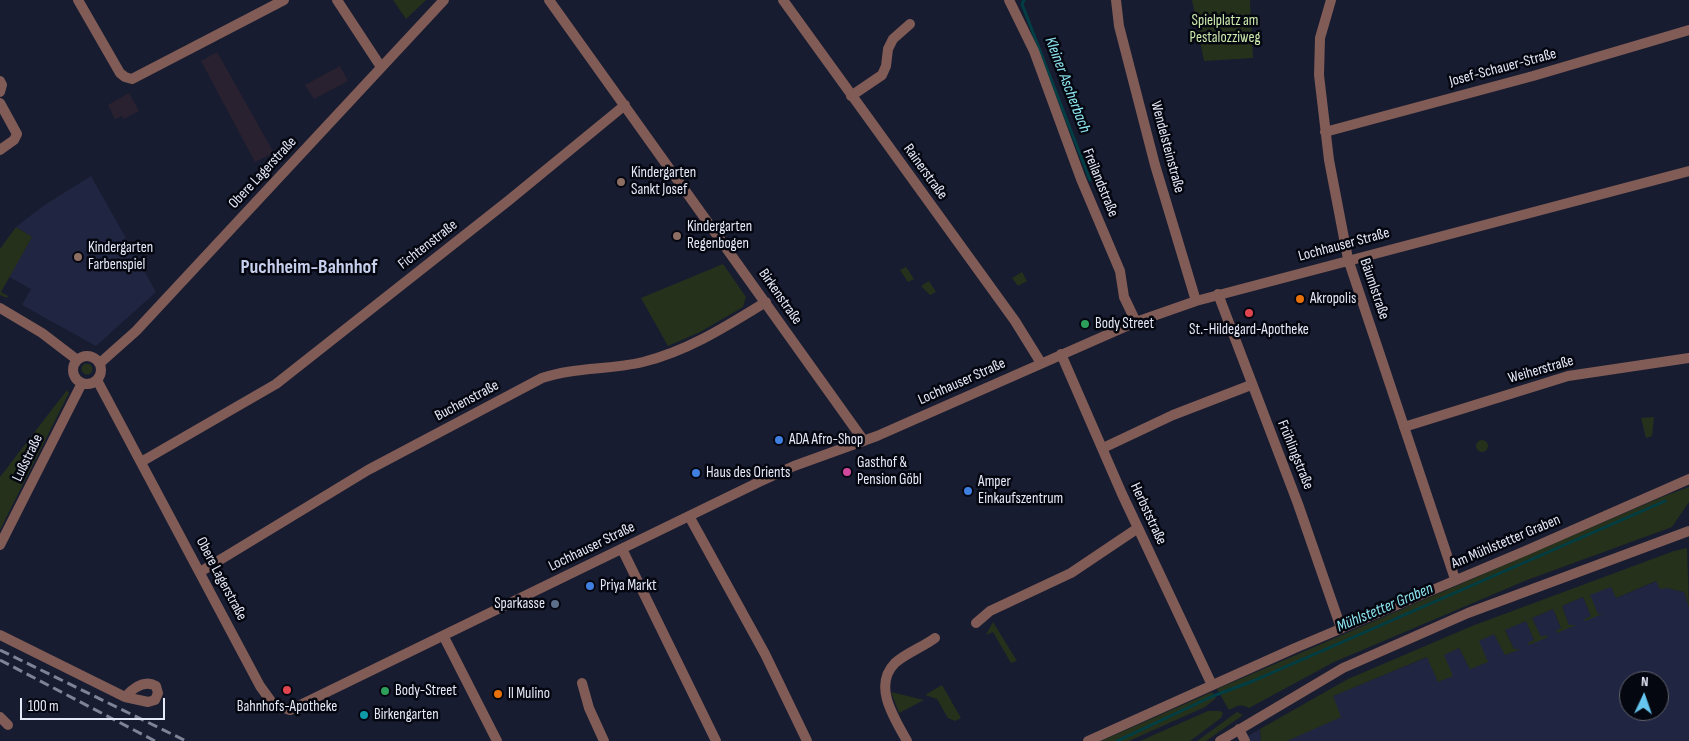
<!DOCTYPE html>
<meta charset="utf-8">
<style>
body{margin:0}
#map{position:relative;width:1689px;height:741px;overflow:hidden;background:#171c31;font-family:"Sofia Sans Condensed",sans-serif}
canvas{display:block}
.north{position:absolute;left:1619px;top:671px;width:50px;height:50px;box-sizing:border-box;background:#050710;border:1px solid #5f616d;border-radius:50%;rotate:3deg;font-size:14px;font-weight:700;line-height:20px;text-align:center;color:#e5e9f8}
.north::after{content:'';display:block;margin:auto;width:18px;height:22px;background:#65c5ee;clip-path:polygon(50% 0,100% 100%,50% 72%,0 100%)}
.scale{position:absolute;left:20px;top:698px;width:145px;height:22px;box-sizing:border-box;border:2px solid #e5e9f8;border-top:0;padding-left:6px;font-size:15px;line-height:18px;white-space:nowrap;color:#e5e9f8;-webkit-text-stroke:4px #050710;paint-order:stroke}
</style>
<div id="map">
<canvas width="1689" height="741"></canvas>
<div class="north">N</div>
<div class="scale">100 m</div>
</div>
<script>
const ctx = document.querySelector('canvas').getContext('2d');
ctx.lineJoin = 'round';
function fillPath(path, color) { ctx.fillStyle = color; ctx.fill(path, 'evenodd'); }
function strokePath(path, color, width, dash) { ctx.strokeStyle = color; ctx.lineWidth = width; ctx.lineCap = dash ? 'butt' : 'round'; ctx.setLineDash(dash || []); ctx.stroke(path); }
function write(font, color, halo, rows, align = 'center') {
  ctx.font = font + ' "Sofia Sans Condensed",sans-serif'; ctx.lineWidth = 5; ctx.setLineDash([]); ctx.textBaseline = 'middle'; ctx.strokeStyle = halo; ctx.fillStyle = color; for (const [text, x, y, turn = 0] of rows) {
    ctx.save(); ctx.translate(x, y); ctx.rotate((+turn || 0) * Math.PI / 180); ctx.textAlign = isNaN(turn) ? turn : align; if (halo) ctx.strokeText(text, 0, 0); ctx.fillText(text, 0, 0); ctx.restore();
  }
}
fillPath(new Path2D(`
 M91,176l65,116 -60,54 -74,-41 9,-16 -22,-12 23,-40 -16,-10 27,-21z
 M1657,581l10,7 17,4 5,15v134h-402l45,-45 96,-39 10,25 5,-28 16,-6 11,21 9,-29 15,-6 11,21 16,-6h-7l-9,-20 21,-8 8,19 14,-3 -1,-2 -6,3 -9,-20 21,-9 8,20 8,-3 -7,-20 21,-9 8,19 -7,3 14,-5 -9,-19 22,-9 5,12zM1629,681h30v30h-30z
 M1260,729l1,12h-20l5,-4z`), '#202641');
fillPath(new Path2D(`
 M217,52l57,101 -19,9 -54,-101z
 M340,66l8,15 -34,18 -9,-14z
 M129,93l10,18 -15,8 -2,-3 -7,3 -7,-14z`), '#29212f');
fillPath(new Path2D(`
 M393,0h33l-20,19z
 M1192,0h58l3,58 -49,3z
 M16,227l16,10 -31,55 7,4 -1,2 -7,-3v-46z
 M723,264l23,33 -3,10 -43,25 -32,14 -27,-48z
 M906,267l8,12 -6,3 -8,-12z
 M1022,272l5,9 -9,5 -6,-8z
 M929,281l7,11 -6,3 -9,-9z
 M81.5 369a5.5 5.5 0 1 1 11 0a5.5 5.5 0 1 1-11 0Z
 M67,390l2,3 -69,137v-53z
 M1654,417l-2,19 -6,2 -5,-20z
 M1476 446a6 6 0 1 1 12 0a6 6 0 1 1-12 0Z
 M1689,487v15l-17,25 -145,53 -193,82 -85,46c-8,-5 -12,-2 -20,2l-12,-21 445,-192z
 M1687,548l2,59 -5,-15 -17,-4 -7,1 -4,-8 -40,17 -5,-11 -21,8 8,19 6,-1 -19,8 -1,-2 7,-3 -8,-19 -21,9 7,19h7l-19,8 -1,-2 5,-3 -8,-19 -21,9 9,19 6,-2 1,2 -19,8 -1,-2 6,-3 -8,-19 -21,9 9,19h7l-16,6 -11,-21 -15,7 9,21 -18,7 -11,-21 -15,7 9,21 -15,6 -11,-25 -94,39 8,21 -54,24h-26l-1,-12 88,-50 124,-53 202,-75z
 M993,622l24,39 -6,2 -18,-31 -7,3z
 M942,685l19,33 -6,3 -7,-3 -11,-19 -12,-4z
 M891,692l33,8 -25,13z
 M1212,692l4,6 -11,9 -76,34h-28z
 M1208,711h12l3,2 -2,5 -31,23h-50z
 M1237,712l6,3 -37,26h-9z`), '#26311b');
strokePath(new Path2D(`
 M1024,0l-2,4 68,176
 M1117,741l96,-45 40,-15 412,-180`), '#003e44', 3);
strokePath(new Path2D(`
 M78,0l42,73 5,4 7,2 152,-79
 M337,0l44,67
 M549,0l315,441
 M783,0l232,321 26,42
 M1009,0l25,51 47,128 39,92 4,26 12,25
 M1116,0l3,26 36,139 41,136
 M1331,0l-11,38 -1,37 10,85 19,99 107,320
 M0,81l2,4 -2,7
 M851,96l31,-21 4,-9 2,-17 5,-10 17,-15
 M0,103l17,31 -3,6 -14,10
 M1325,132l208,-56 156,-46
 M1218,294l80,210 43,124
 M0,308l42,25 34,26
 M1061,354l61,140 90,191
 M73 370a14 14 0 1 1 28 0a14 14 0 1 1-28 0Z
 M100,363l36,-32 308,-331
 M97,380l163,306 13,18 17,6 469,-228 35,-16 83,-30 259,-114 60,-21 493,-130
 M1404,427l164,-51 121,-18
 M1103,448l70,-33 78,-30
 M141,462l135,-78 232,-183 117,-96
 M689,516l76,138 42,87
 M0,545l82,-162
 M622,549l94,192
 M200,572l168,-102 174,-92c33,-11 68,-8 101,-16 45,-11 84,-36 123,-60
 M976,623l14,-12 81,-38 67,-45
 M0,635l125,62 23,5 7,-2 3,-7 -2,-7c-12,-7 -23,2 -31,11
 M444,637l53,104
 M582,683l7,25 15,33
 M0,717l8,8
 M1239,729l6,12
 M907,741c-12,-22 -35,-55 -12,-78 11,-10 28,-16 40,-25
 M1088,741l207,-93 230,-97 164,-72
 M1220,741l123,-73 125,-55 221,-82`), '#815b55', 10);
strokePath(new Path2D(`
 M0,650l186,91
 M0,660l155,81`), '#7e8395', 3, [10, 5]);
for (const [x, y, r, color] of [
 [621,182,5,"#8d6e63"],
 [677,236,5,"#8d6e63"],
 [78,257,5,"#8d6e63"],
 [1300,299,5,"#e8710a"],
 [1249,313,5,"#e0444e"],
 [1085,324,5,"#2e9e5b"],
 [779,440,5,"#3f7fe0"],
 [847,472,5,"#d1479c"],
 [696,473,5,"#3f7fe0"],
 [968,491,5,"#3f7fe0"],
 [590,586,5,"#3f7fe0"],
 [555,604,5,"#5c6f8a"],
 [287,690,5,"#e0444e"],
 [385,691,5,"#2e9e5b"],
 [498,694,5,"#e8710a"],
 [364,715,5,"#0f9aa8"]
]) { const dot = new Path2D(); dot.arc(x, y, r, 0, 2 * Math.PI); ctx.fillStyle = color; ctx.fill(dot); strokePath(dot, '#050710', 2); }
write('15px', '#cdebad', '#050710', [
 ["Spielplatz am",1225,21],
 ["Pestalozziweg",1225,38]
]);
write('15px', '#e5e9f8', '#050710', [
 ["Josef-Schauer-Straße",1503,68,-15],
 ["Wendelsteinstraße",1167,147,75],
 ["Rainerstraße",925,172,54],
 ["Obere Lagerstraße",263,173,-47],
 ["Freilandstraße",1100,183,68],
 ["Fichtenstraße",428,245,-38],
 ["Lochhauser Straße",1344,245,-15],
 ["Bäumlstraße",1374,289,71],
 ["Birkenstraße",780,297,55],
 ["Weiherstraße",1541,370,-16],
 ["Lochhauser Straße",962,382,-24],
 ["Buchenstraße",467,401,-28],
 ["Frühlingstraße",1295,455,68],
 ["Lußstraße",28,458,-64],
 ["Herbststraße",1148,514,65],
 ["Am Mühlstetter Graben",1506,542,-23],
 ["Lochhauser Straße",592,547,-26],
 ["Obere Lagerstraße",221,579,62]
]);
write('15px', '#e5e9f8', '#050710', [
 ["Kindergarten",631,173],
 ["Sankt Josef",631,190],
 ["Kindergarten",687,227],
 ["Regenbogen",687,244],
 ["Kindergarten",88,248],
 ["Farbenspiel",88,265],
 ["Akropolis",1310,299],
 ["Body Street",1095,324],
 ["St.-Hildegard-Apotheke",1249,330,"center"],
 ["ADA Afro-Shop",789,440],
 ["Gasthof &",857,463],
 ["Pension Göbl",857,480],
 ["Haus des Orients",706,473],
 ["Amper",978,482],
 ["Einkaufszentrum",978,499],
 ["Priya Markt",600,586],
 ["Sparkasse",545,604,"right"],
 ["Body-Street",395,691],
 ["Il Mulino",508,694],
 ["Bahnhofs-Apotheke",287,707,"center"],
 ["Birkengarten",374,715]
], 'left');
write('italic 16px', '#8ce5f0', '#050710', [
 ["Kleiner Ascherbach",1067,85,69],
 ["Mühlstetter Graben",1385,608,-23]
]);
write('bold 20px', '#c6cfec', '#050710', [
 ["Puchheim-Bahnhof",309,268]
]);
</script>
